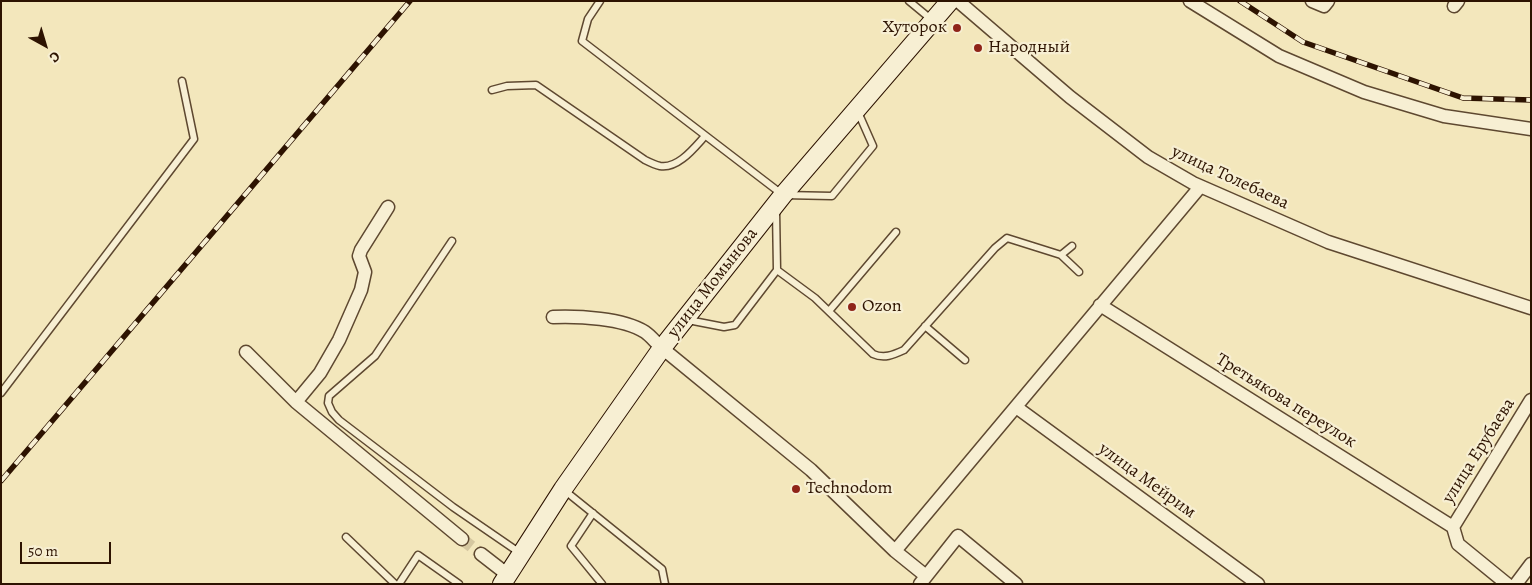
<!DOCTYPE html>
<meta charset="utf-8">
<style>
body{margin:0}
#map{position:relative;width:1532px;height:585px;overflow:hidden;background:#f3e7bc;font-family:Alegreya,serif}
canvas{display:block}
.frame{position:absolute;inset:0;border:2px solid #2d1301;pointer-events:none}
.north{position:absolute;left:20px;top:20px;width:50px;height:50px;-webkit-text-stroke:4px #f7efd3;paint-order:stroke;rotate:141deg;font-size:14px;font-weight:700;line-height:20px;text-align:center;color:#2d1301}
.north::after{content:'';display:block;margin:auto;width:18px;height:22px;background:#2d1301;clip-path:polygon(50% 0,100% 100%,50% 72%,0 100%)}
.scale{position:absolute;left:20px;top:542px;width:91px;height:22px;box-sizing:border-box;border:2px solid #2d1301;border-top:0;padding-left:6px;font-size:15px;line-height:18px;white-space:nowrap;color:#2d1301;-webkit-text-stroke:4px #f7efd3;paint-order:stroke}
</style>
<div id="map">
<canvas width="1532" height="585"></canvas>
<div class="frame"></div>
<div class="north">С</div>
<div class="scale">50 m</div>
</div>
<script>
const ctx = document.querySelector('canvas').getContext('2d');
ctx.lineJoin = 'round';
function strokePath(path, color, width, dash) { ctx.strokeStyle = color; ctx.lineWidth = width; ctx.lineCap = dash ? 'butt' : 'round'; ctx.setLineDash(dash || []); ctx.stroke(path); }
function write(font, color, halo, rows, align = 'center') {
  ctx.font = font + ' Alegreya,serif'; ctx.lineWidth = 4.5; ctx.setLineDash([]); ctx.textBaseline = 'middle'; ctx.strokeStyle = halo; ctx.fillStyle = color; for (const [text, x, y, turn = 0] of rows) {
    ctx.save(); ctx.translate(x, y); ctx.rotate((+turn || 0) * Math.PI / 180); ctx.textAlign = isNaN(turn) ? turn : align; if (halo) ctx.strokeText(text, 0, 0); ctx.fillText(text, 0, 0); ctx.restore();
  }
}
strokePath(new Path2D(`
 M462,539l19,15`), '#d5c7a0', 12, [12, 6]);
const service = new Path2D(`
 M600,1l-12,18 -6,22 201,154 49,1 41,-50 -15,-34
 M909,1l23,19
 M492,90l15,-4 29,-1 109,75c4,2 10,5 15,6 18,3 34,-18 45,-30
 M452,241l-77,115 -46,40 -1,7 4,9 7,8 114,87 67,46
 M1061,255l18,17
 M777,270l38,28 58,56c11,5 20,1 31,-4l91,-102 12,-10 54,17 11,-9
 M829,311l67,-79
 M688,320l36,7 11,-2 42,-55 -1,-60
 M925,326l40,34
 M1,393l193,-254 -12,-58
 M564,490l98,79 3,15
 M593,513l-22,33 31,38
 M346,537l49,47
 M399,584l19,-29 41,29`);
const minor = new Path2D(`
 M958,1l112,96 78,60 45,26 135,59 203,66
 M1190,1l89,55 85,36 80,24 87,13
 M1312,1l12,5 4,-5
 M1454,6l4,-5
 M1100,305l353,222
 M553,317c25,-1 70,1 92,15 6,4 11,11 17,16l149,122 84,81 31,25
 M246,352l50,50 166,137
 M296,402l24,-29 19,-33 22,-50 4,-18 -6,-16 2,-6 27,-43
 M1016,407l242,177
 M895,551l305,-364
 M481,554l27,21
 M920,584l38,-48 58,48
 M1507,584l-49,-40 -5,-17 78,-127
 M1516,584l15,-20`);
const secondary = new Path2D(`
 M502,584l61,-95 99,-141 121,-153 167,-194`);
strokePath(service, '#5e4830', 9);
strokePath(minor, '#5e4830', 15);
strokePath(secondary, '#2d1301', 20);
strokePath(service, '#f7efd3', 6);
strokePath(minor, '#f7efd3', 12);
strokePath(secondary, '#f7efd3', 18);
const rail = new Path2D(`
 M1240,1l63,41 160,56 68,2
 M1,481l409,-480`);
strokePath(rail, '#2d1301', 5.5);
strokePath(rail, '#f7efd3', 4, [11]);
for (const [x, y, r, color] of [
 [957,28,5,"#8f2418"],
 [978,48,5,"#8f2418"],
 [852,307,5,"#8f2418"],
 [796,489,5,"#8f2418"]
]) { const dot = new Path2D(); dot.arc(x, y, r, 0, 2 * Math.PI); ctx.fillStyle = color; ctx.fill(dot); strokePath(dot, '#f7efd3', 2); }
write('18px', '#2d1301', '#f7efd3', [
 ["Хуторок",947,28,"right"],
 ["Народный",988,48],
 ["Ozon",862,307],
 ["Technodom",806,489]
], 'left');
write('18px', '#2d1301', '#f7efd3', [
 ["улица Толебаева",1230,178,25],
 ["улица Момынова",713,283,-52],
 ["Третьякова переулок",1286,401,32],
 ["улица Ерубаева",1479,451,-58],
 ["улица Мейрим",1147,481,36]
]);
</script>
